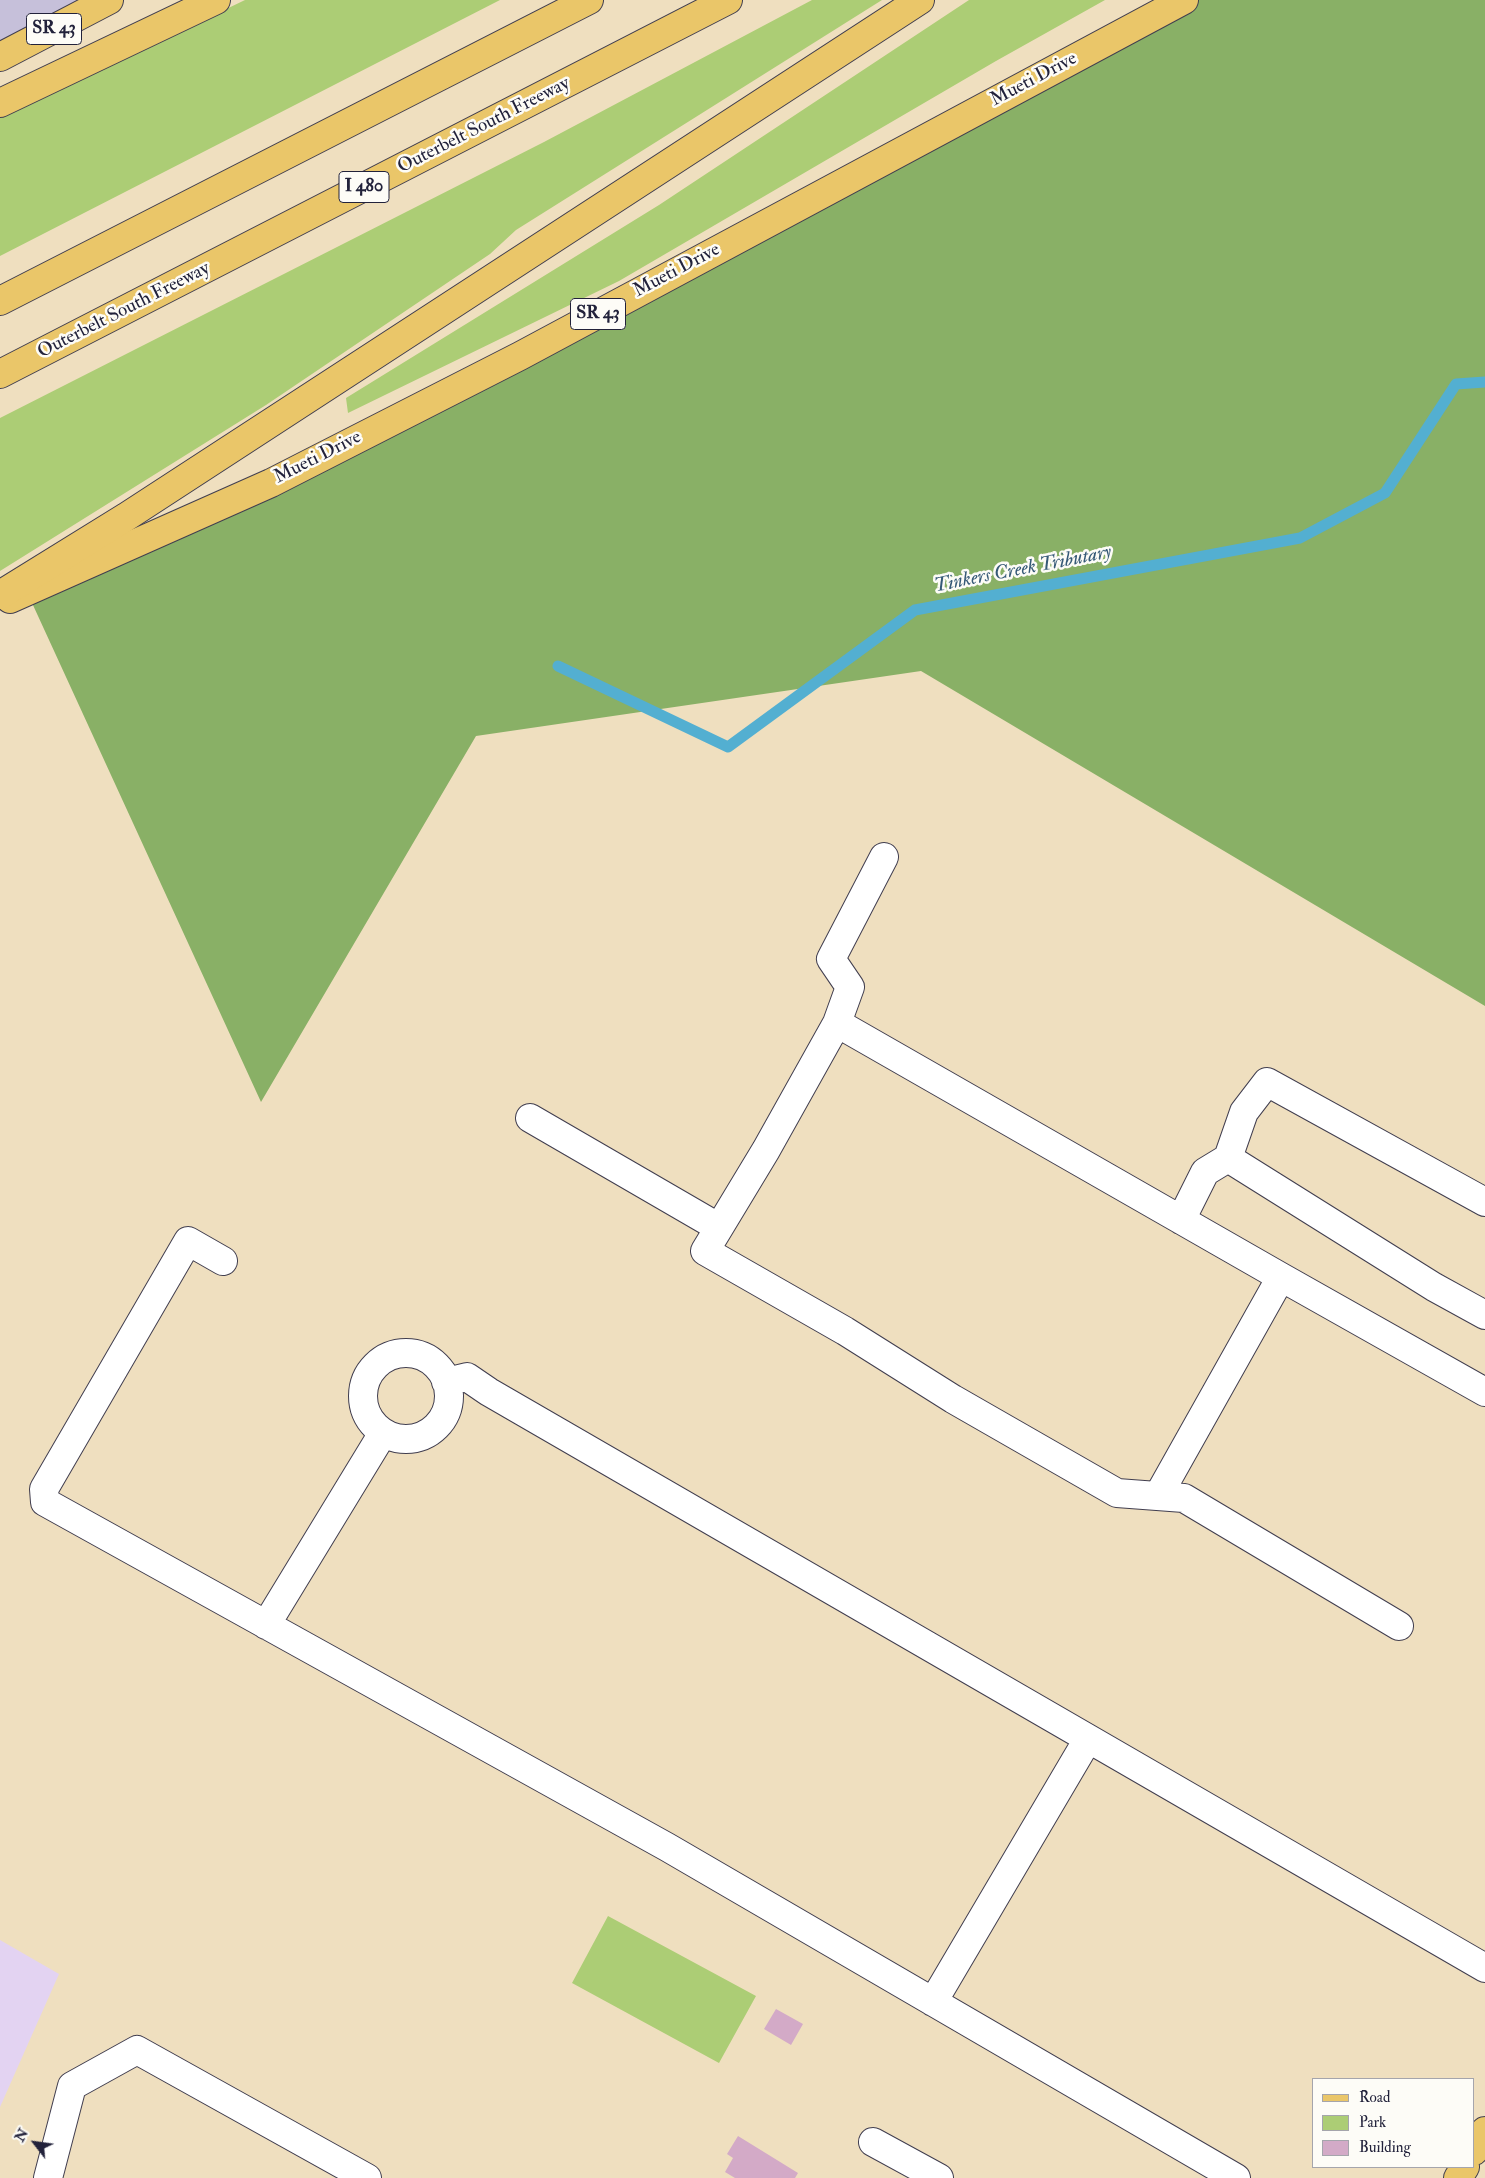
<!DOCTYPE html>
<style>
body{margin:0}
#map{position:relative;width:1485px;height:2178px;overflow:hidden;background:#efdfbf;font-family:"IM FELL Double Pica",serif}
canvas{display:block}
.legend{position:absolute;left:1312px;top:2078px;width:162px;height:90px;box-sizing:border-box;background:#fdfcf7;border:1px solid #a5a5ac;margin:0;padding:6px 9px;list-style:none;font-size:15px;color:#22223b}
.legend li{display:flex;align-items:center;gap:10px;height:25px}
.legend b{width:25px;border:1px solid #a5a5ac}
.north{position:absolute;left:10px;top:2118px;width:50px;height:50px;-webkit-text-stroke:4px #fdfcf7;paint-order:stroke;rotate:300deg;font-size:14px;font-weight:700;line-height:20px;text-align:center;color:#22223b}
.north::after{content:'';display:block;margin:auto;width:18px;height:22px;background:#22223b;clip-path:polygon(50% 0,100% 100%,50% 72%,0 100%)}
</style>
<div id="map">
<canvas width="1485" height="2178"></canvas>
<ul class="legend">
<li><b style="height:6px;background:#eac669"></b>Road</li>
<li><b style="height:14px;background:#accd75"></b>Park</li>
<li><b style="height:14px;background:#d3aac7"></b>Building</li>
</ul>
<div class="north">N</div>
</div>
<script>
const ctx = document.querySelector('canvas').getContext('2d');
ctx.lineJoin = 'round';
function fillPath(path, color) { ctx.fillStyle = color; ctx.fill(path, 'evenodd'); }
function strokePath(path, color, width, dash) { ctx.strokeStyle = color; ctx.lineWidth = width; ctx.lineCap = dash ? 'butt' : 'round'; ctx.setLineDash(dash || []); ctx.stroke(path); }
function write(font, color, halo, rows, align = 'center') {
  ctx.font = font + ' "IM FELL Double Pica",serif'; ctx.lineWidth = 5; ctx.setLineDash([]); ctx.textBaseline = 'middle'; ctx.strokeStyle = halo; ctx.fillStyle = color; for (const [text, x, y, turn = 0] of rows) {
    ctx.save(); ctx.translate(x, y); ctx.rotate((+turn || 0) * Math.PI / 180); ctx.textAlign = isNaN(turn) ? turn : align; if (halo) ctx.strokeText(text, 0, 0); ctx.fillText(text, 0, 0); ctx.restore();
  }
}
fillPath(new Path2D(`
 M0,1940l59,34 -59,133z`), '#e3d3f2');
fillPath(new Path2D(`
 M0,0h109l-109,57z`), '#c6c0da');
fillPath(new Path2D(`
 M245,0h255l-500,256v-138z
 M812,0h70l-366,230 -26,24 -224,151 -266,166v-153l544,-276z
 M969,0h136l-109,61 -377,220 -271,132 -2,-15 313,-193z
 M608,1916l148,80 -37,67 -147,-80z`), '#accd75');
fillPath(new Path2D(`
 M1184,0h301v1006l-564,-335 -445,65 -215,366 -234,-510 244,-109z`), '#89b066');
strokePath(new Path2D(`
 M558,666l170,81 187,-137 385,-72 85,-45 71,-109 29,-2`), '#53afd1', 11);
fillPath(new Path2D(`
 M776,2009l27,15 -12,21 -27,-16z
 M738,2136l60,37 -3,5h-60l-10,-6 8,-14 -6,-4z`), '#d3aac7');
const minor = new Path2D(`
 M884,857l-53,102 19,28 -13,36 444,254 204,115
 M837,1023l-71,127 -61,101 140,80 108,68 164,94 67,5 215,128
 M530,1118l188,109
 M1228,1158l16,-46 23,-30 218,120
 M1181,1220l24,-48 23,-14 206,129 51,28
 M223,1261l-35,-20 -144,248 1,13 622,345 569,331
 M363 1396a43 43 0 1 1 86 0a43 43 0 1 1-86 0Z
 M446,1382l21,-5 22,15 996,576
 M1158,1496l123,-219
 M266,1625l117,-192
 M933,2002l155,-263
 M873,2142l66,36
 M48,2178l24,-92 65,-36 230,128`);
const major = new Path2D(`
 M0,57l109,-57
 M10,599l261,-116 249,-127 664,-356
 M1474,2151l11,-20
 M1458,2178l7,-11`);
const highway = new Path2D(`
 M0,103l216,-103
 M0,301l589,-301
 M0,374l728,-374
 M0,595l126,-78 794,-517`);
strokePath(minor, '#413e4f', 30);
strokePath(major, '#413e4f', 30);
strokePath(highway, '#413e4f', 30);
strokePath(minor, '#fff', 28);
strokePath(major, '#eac669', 28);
strokePath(highway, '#eac669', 28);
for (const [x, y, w] of [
 [54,29,55],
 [364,187,50],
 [598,314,55]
]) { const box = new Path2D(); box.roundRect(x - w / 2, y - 15.5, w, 31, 4); ctx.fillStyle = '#fdfcf7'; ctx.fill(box); strokePath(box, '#22223b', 1); }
write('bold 18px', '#22223b', null, [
 ["SR 43",54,29],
 ["I 480",364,187],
 ["SR 43",598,314]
]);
write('19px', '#22223b', '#fdfcf7', [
 ["Mueti Drive",1034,80,-28],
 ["Outerbelt South Freeway",484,126,-27],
 ["Mueti Drive",677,271,-28],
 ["Outerbelt South Freeway",124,311,-27],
 ["Mueti Drive",318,458,-27]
]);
write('italic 20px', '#365a77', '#fdfcf7', [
 ["Tinkers Creek Tributary",1023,570,-11]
]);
</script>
